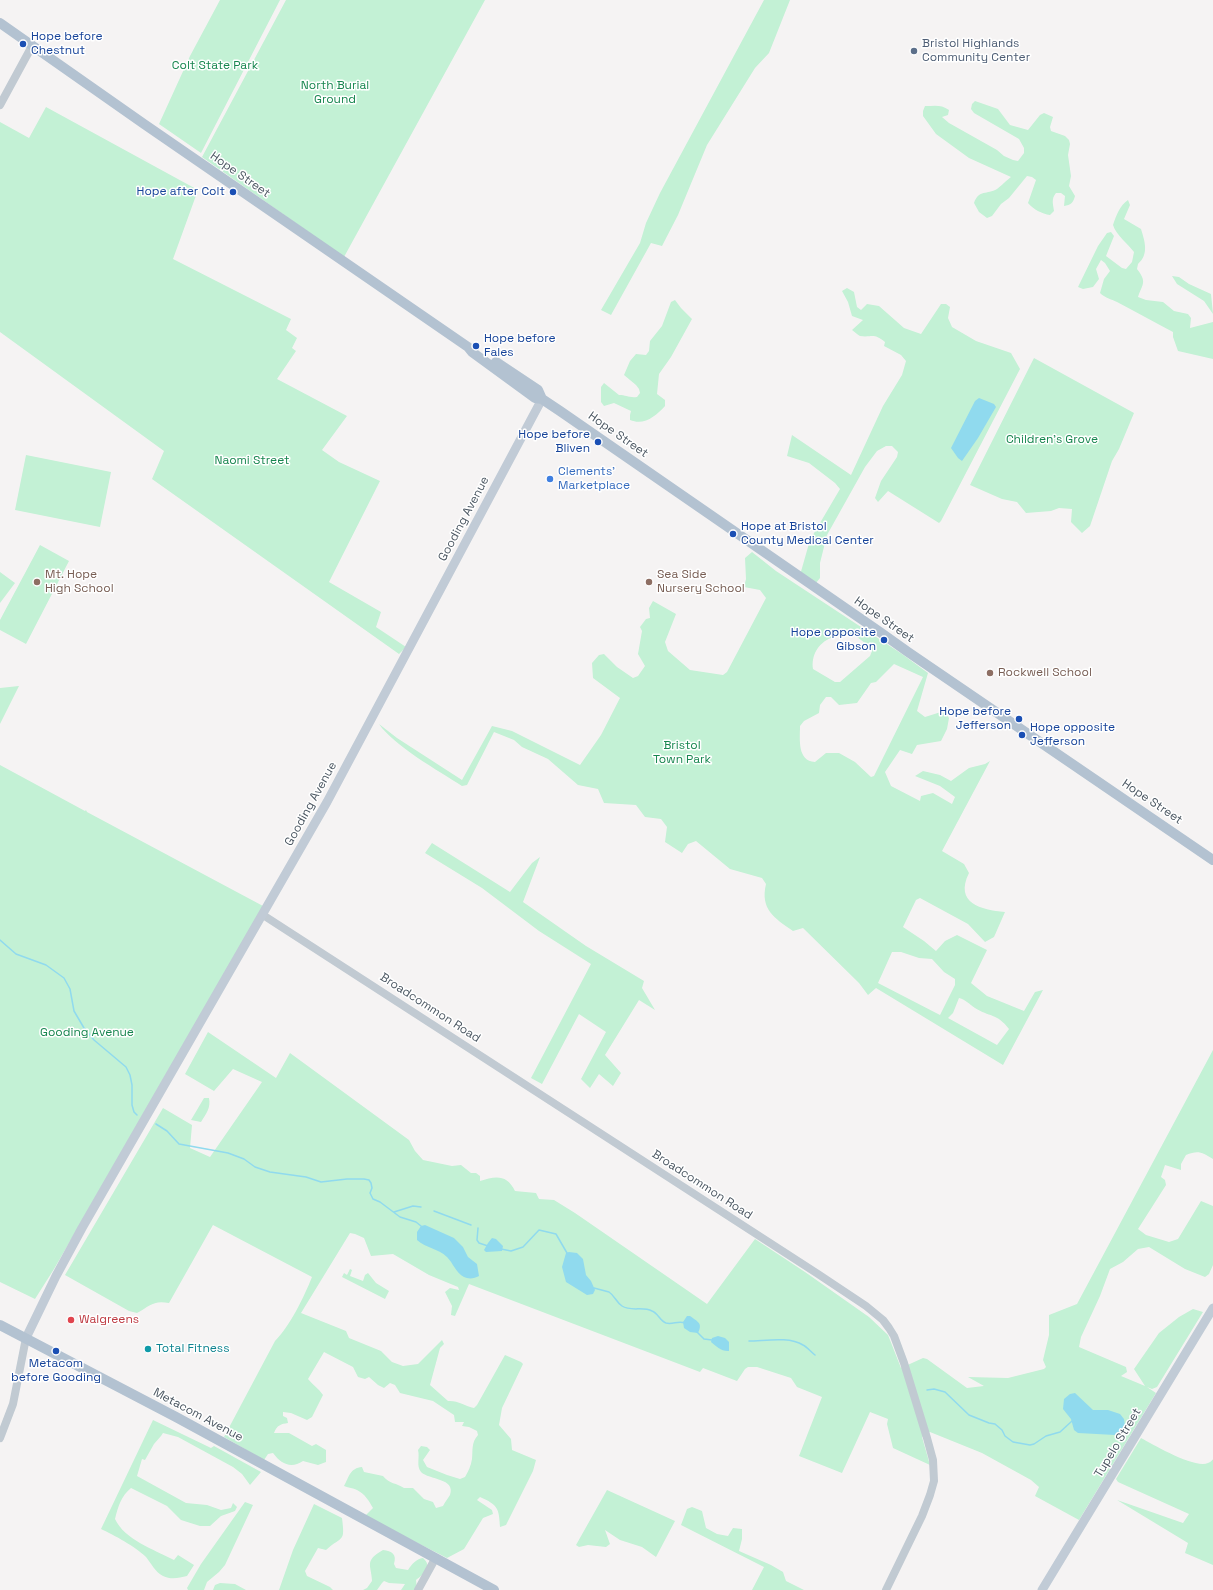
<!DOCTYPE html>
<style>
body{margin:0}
canvas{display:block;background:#f5f3f3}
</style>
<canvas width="1213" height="1590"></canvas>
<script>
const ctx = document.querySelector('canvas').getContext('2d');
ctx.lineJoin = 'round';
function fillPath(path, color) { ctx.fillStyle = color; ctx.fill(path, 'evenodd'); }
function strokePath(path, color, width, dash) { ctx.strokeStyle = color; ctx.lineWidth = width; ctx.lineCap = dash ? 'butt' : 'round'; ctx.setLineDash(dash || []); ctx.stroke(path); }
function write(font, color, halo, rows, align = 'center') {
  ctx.font = font + ' "Space Grotesk",sans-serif'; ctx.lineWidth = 3; ctx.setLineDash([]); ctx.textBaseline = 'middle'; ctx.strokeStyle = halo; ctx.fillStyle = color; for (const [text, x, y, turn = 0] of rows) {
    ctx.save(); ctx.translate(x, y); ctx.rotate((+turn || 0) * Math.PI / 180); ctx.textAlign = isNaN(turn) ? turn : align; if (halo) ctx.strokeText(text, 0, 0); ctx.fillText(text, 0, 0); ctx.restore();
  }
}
fillPath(new Path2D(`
 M220,0h60l-79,153 -42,-29 31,-68z
 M286,0h199l-141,257 -142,-100z
 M764,0h26l-21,53 -14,15 -48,77 -29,70 -16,31 -11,-3 -40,72 -10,-5 39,-67 6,-20 14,-30z
 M975,101l23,8 12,16 18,5 12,-15 4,-2 9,4 -3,10 1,4 14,5 4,4 1,4 -2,11 3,21 -2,10 6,10c-2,7 -4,9 -11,10l1,-10 -4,-3h-5c-5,6 -3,11 -2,18l-4,4c-8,-1 -17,-6 -22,-12l8,-23 -4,-3 -5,-1 -18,22 -8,6 -9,12 -5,2 -8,-6 -5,-9c5,-14 13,-8 23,-14 4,-3 10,-9 14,-12l-42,-19 -33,-24 -13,-18v-5l2,-5c9,0 16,-2 24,4l-1,5 -6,2 7,6 48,27 7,6 9,4 5,1 6,-8v-5l-5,-9 -45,-26 -3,-4 1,-5z
 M46,107l152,83 -25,69 118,60 -5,11 11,8 -5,10 4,3 -19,28 70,37 -25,34 17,12 41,19 -51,101 52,30 -5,15 30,20 -7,7 -247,-175 12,-28 -164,-119v-210l29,16z
 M1128,200l2,5 -6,14 17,10c4,13 8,25 -3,35l-1,5c10,13 6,14 1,28l8,3 17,2 11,9 14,3 3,4 -1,10 23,-6v37l-35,-8 -5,-14v-5c-19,-10 -37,-20 -56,-30 -6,-3 -12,-4 -17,-9l4,-14 6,-8 -5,-8 -4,-3 -5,9 3,10 -6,8 -10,2 -5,-2 20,-41 9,-13 4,-1 3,4 -8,20 16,12 4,1 6,-7 2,-10c-6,-8 -18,-17 -21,-27 3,-9 7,-20 15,-25z
 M1172,276l7,1 10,7 22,10 2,20 -9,-13 -27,-17z
 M847,288l7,4 3,15 4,3 6,-6 12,2 25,22 17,6 20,-30h5l4,3 -2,11 4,9 24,14 35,12 9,16 -79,152 -2,2 -51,-32 -10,11 -3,-4 6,-17 16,-24 1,-5 -6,-6h-6l-9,5 -12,16 -38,68 -7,28v15l-4,5 -16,-8 10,-35 30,-51 -5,-6 -26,-20 -22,-7 5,-21 59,40 32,-69 19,-31 4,-14 -5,-6 -17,-9 1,-4c-12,-10 -13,-4 -25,-6 -2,-1 -5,-4 -8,-6l11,-10 -11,-4 -4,-14 -6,-11z
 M675,300l6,8 11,11 -21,38 -12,17 -2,20 8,6v6c-9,10 -21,20 -35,14v-5l1,-4 -17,-8 -10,3 -3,-4v-15l3,-4 15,12c7,0 10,3 18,2l3,-4 -1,-4 -3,-4 -12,-10 6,-14 6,-7 10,1 3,-4 1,-10 12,-15 9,-24z
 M1034,358l100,55 -15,36 -7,12 -22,65 -8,7 -11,-11 1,-13 -13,-1 -8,3 -25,2 -9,-11 -15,-3 -32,-14z
 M26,455l85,17 -11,55 -85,-17z
 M40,545l29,16 -43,83 -26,-14v-10z
 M752,552l24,19 126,83 26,19 -11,38 8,6 19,-6 5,7 -2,11 -6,12 -24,4 -5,9 -12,-4 -15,22 6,14 29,15 1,-5 12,-3 19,11 3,-7 -15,-11 -25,-10 8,-5 17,4 11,6 18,-13 16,-4 5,-3 -48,90 22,13 5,9c-15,30 12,37 36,39l-11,25 -9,5 -17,-18 -48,-26 -4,2 -13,27 21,14 12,10 9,-10 12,-6 30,15 -16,33 16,13 37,15 11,-19 8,-2 -40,75 -127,-77 -8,7 -9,-12 -56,-55 -10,3c-19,-13 -33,-22 -27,-47l-4,-6 -32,-9 -34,-28 -8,3 -6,9 -17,-11 2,-15 -6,-8 -16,-2 -9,-12 -32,-2 -6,-14 -20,-4 -30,-26 -26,-12 -8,-7 -20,-8 -27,53 -5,1c-23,-15 -68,-40 -83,-62l18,14 65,42 30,-54 20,5 68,34 21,-30 19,-37 -27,-20 -1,-15 7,-8 5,-1 13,13 16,11 5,-2 7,-10 -7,-12 4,-23 -2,-4 6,-8 4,-1 -1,-10 4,-7 23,13 -11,28 3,9 22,19 33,5 4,-3 39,-74 -6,-8 -16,-3 2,-8 -1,-21zM853,634l16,12 3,5 -2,5 -30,26h-5l-22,-13c-2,-13 5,-26 18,-31 7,-2 15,-2 22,-4zM894,664l29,13 -49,99 -3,1 -16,-15 -16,-9h-13l-11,9c-18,-1 -15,-23 -15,-36l4,-5 15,-8 1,-8 6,-8h5l8,8 18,-2 14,-20 5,-1zM892,952h9l18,6 13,1 12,13 11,7v6l-15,30 -62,-32zM959,998c7,2 10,6 16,10 14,9 22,5 34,21l-12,16 -49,-27 5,-5z
 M0,572l15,11 -15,20z
 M19,686l-19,38v-36z
 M0,765l85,46 1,-1 1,2 176,94 -209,363 -19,30 -35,-17z
 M432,843l78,49 22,-29 8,-6 -17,45 63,44 58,35 -2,7 13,22 -16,-10 -34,55 16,18 -8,13 -14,-12 -9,14 -9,-9 25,-47 -27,-18 -37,70 -11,-6 60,-114 -52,-33 -57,-43 -57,-35z
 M208,1032l68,46 14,-25 119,87 6,11 8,9 29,6 9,-1 10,8h5l4,3v5c15,-5 27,-7 35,10l21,2 3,6 15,1 21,13 132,91 48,-65 50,33 64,45 19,18 13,33 22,-10 4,1 40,29 17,-2 -16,-9 40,1 36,-9 2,-2 -3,-7 6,-25v-20l28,-11 136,-254v109c-11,-7 -15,-9 -27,-4l-5,9v6l-16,-5 -4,12 4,3 1,5 -28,44 8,6 23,7 9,-3 23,-38 12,5v59l-4,9 -4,3 -20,-8 -36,-22 -11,2 -15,13 -13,7 -10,27 -19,41 -2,10 47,20 1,5 -6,4 24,10 -11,-17 25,-36 20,-16 14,-8 10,3 -46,75 -5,2 -5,-2 9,6 -77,127 -44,-24 4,-9 -8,-7 -49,-27 -52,-21 -8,5 8,28 -37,-17 -6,-24 1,-5 -18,-7 -28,61 -43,-17 23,-59 -25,-10 -6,-9 -34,-11h-9l-3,2 -8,12 -34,-13 -3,4 -231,-88 -14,32 -4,-1 1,-9 -7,-14 5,-4 9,2 -1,-3 -29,-12 -36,-21 -22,2 -7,-18 -9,-4 -5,-1 -49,80 45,18 3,7 32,13 11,11 11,4 15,-2 24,-24 2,4 -4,4 -10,37 18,16c9,-1 17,5 26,7l3,-3 28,-50 16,7 2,2 -21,44 -3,17 12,14 1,11 24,10 -3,11 -27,54 -6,2c-1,-19 -2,-22 -20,-30l-3,3 15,10 1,4 -10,4 -19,31 -17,9 -82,-42 8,-8c-4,-7 -8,-14 -16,-18 -4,-2 -8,-2 -13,-4 5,-9 6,-18 18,-19l2,5 19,4c6,8 14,7 21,12h9l11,11 9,3 3,6 7,-2c2,-4 5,-8 7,-11 6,-17 -21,-15 -29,-23 -5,-6 -1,-15 -3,-22l3,-4 6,1 3,3 -7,10 4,7 20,8 13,4 5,-2c3,-5 6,-11 7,-18 1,-9 -1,-16 6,-24l-1,-4 -8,-4 -7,-1 2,-4h-9l-1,-7 -21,-14 -33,-8 -5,-8 -5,-2 -6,5 -6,-3 -9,-8 -4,2 -7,-2 -5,-10 -29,-15 -16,27c5,6 11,10 15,16l-11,22 -5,3 -16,-7 -8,-1v4l4,2 1,5c-7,1 -11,2 -14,10h15l23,13 4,-2 10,6v12l-8,3 -15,-4c-12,8 -22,3 -30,-8l-5,1 -4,6 -40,-23 51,-96c15,-15 29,-44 37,-64l-99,-52 -44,78c-16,-3 -19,3 -32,10l-8,-2 -64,-36 98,-167 29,17 -2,23 20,9 52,-75 -29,-13 -19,22 -29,-17z
 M204,1098h5c2,10 -3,16 -8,24l-10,-2z
 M350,1269l2,1 -2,6 13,5 2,-6 3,-2 8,10 13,8 -4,8 -43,-22 2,-4 3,2z
 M153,1420l58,28 3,-2 47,26 -11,13 -8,-11 -9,-7 -55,-30 -15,-4 -2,3 -7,8 -9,16 -3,-1 -5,17 49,27 21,2 14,5 10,-2 2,-5 4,4 -2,4 -14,5 -11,10h-10l-19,-6 -14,-14 -36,-18c-10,8 -13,19 -16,31 10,21 38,30 59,41l4,-5 16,10 -7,11c-8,2 -16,4 -24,0 -8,-4 -12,-13 -17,-19 -10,-10 -32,-22 -45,-28z
 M1141,1438c13,7 54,31 67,25 1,0 5,-3 5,-4v106l-28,-12 3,-10 -71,-43 66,23 6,-9 -71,-32 -2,-3z
 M607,1490l68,31 -19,36 -14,-10 -22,-7 -15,-10 5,14 -4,3 -18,-2 -9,2 -3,-2z
 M245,1502l8,3 -28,60 -6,7 -12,10 -3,8h-16l-1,-2 14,-24z
 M314,1504l28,14c3,25 1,17 -16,32l-8,-2 -13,23 2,5 23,11 3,3h-54l14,-40z
 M692,1507l10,4 4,17 11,6 11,2 5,-8 9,1v10l-3,12 32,14 12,7 3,9 18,9h-52l12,-23 -83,-42 6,-16z
 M383,1550c9,1 14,4 11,14l2,4 12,2c4,-6 8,-11 15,-12 10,9 1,16 -7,22l1,10h-16l4,-6 -16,-1 -5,-2 -2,2 -5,7h-14l4,-2 5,-7c-1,-17 -8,-20 11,-31z
 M220,1583l15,1 11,6h-33l2,-5z`), '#c3f1d5');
fillPath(new Path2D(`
 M979,398l15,6 2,3 -18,31 -16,23 -4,-3 -7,-10 24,-47z
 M425,1225l29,13 9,9 5,10 9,7 2,12c-5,3 -11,3 -15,1 -8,-4 -11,-14 -17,-20 -8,-8 -21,-9 -30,-17v-8l4,-6z
 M492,1238l4,1 7,7 -1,5 -16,1 -2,-2 4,-7z
 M569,1252l8,1 6,6 3,16 5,6 4,9 -2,4 -6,1 -21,-13 -4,-15 4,-14z
 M687,1316h3c8,6 13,7 8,17l-8,-1 -6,-4 -1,-6z
 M718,1336l7,2 4,4v9c-7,1 -13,-5 -18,-9l1,-4z
 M1075,1393l18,17h15l12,4 4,5 1,7 -1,4 -9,5 -37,-2 -4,-3 -3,-11 -8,-10 1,-10 6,-5z`), '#90daee');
strokePath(new Path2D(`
 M0,940l16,14 30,11 18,13 6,11 4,22 10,17 10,12 32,27 4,8 2,10v20l2,7 3,3
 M156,1124l11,7 12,13 49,9 16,6 11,8 15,5 36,5 15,5 26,-3h17l5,1 2,3 1,5 -2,5 3,6 7,3 20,15 16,5 5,4
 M434,1211l37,14
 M394,1212l19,-6 8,1
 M478,1228l-1,12 2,3 9,3
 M501,1249l10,2 12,-4 16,-17 17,4 11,19
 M594,1288l15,4c6,4 7,10 13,14 9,6 21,0 30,5 6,2 8,10 14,12 7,2 12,-3 19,0
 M697,1332l7,7 8,1
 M749,1341c15,0 40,-5 54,4 4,2 8,7 12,10
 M927,1390l7,-1 11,3 24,23 20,8 6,1 7,6 3,6 8,6 17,3 4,-1 12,-8 14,-4 12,-11`), '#90daee', 1.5);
strokePath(new Path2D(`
 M0,105l32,-59
 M263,915l555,359 48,32 17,14 6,8 5,8 10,27 23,75 6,22 1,21 -4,14 -8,21 -36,74
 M0,1438l13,-34 13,-66
 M418,1590l17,-31`), '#c1cad2', 8);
strokePath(new Path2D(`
 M26,1338l30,-62 26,-48 245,-426 215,-403
 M1042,1590l171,-282`), '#c1cbd6', 9);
strokePath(new Path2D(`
 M0,23l144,101 324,223 4,5 63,46 7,1 18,12 320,221 28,20 305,208
 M496,362l42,28 4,9
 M0,1325l176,92 318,173`), '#b3c2d1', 10);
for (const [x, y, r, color] of [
 [23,44,4,"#1a4fb4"],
 [914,51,4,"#5c6f8a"],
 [233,192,4,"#1a4fb4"],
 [476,346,4,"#1a4fb4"],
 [598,442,4,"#1a4fb4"],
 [550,479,4,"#3f7fe0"],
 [733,534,4,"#1a4fb4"],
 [37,582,4,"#8d6e63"],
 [649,582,4,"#8d6e63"],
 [884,640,4,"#1a4fb4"],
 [990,673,4,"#8d6e63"],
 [1019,719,4,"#1a4fb4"],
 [1022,735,4,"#1a4fb4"],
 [71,1320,4,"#e0444e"],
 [148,1349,4,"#0f9aa8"],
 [56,1351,4,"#1a4fb4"]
]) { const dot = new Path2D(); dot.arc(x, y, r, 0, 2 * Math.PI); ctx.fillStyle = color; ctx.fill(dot); strokePath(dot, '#fff', 1.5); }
write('12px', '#164399', '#fff', [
 ["Hope before",31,37],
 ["Chestnut",31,51],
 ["Hope after Colt",225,192,"right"],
 ["Hope before",484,339],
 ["Fales",484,353],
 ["Hope before",590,435,"right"],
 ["Bliven",590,449,"right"],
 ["Hope at Bristol",741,527],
 ["County Medical Center",741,541],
 ["Hope opposite",876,633,"right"],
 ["Gibson",876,647,"right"],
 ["Hope before",1011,712,"right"],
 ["Jefferson",1011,726,"right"],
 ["Hope opposite",1030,728],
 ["Jefferson",1030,742],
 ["Metacom",56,1364,"center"],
 ["before Gooding",56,1378,"center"]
], 'left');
write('12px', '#4e5e75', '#fff', [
 ["Bristol Highlands",922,44],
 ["Community Center",922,58]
], 'left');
write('12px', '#17864f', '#fff', [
 ["Colt State Park",215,66],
 ["North Burial",335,86],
 ["Ground",335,100],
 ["Children's Grove",1052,440],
 ["Naomi Street",252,461],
 ["Bristol",682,746],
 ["Town Park",682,760],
 ["Gooding Avenue",87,1033]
]);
write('12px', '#4a5661', '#fff', [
 ["Hope Street",240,175,35],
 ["Hope Street",618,435,35],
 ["Gooding Avenue",464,519,-62],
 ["Hope Street",884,620,35],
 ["Hope Street",1152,802,34],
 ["Gooding Avenue",311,804,-61],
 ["Broadcommon Road",430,1008,33],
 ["Broadcommon Road",702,1185,33],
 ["Metacom Avenue",198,1415,28],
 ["Tupelo Street",1118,1443,-59]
]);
write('12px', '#366cbe', '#fff', [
 ["Clements'",558,472],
 ["Marketplace",558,486]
], 'left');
write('12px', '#785e54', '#fff', [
 ["Mt. Hope",45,575],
 ["High School",45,589],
 ["Sea Side",657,575],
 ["Nursery School",657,589],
 ["Rockwell School",998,673]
], 'left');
write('12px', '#be3a42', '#fff', [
 ["Walgreens",79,1320]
], 'left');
write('12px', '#0d838f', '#fff', [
 ["Total Fitness",156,1349]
], 'left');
</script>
